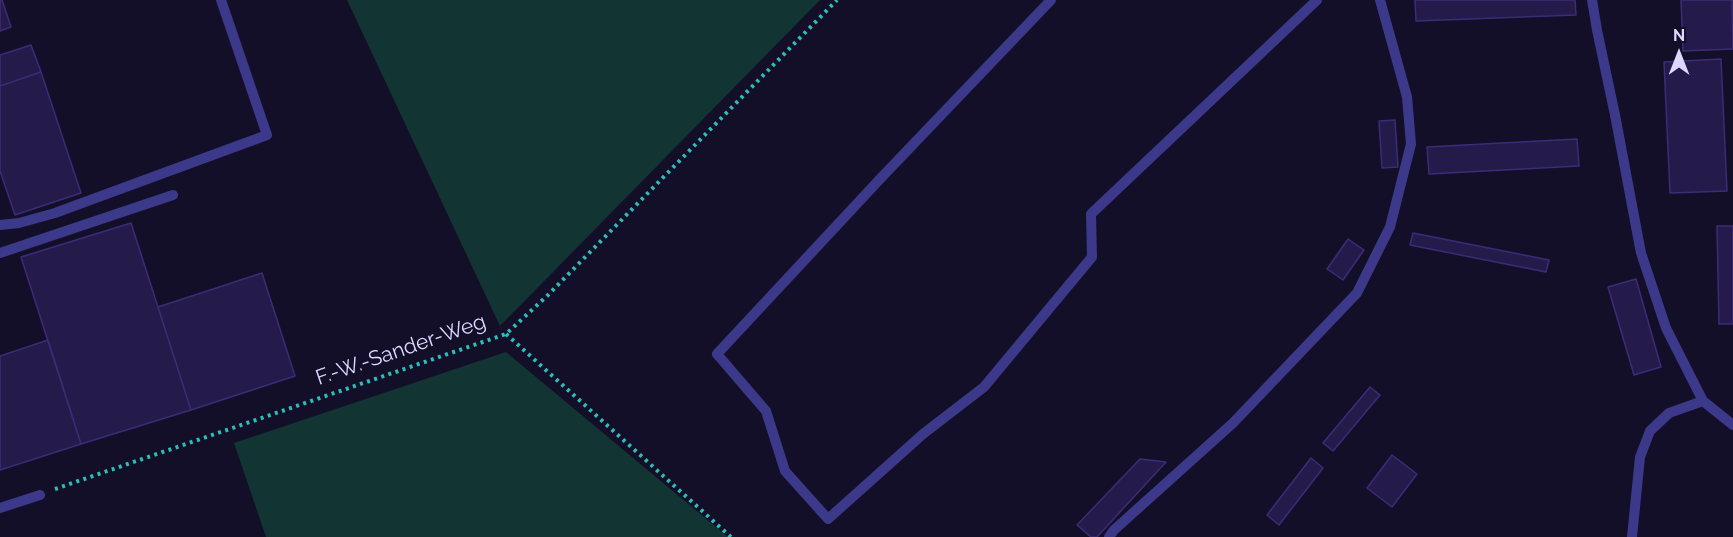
<!DOCTYPE html>
<style>
body{margin:0}
#map{position:relative;width:1733px;height:537px;overflow:hidden;background:#140f29;font-family:Raleway,sans-serif}
canvas{display:block}
.north{position:absolute;left:1649px;top:24px;width:60px;height:60px;-webkit-text-stroke:4px #140f29;paint-order:stroke;rotate:0deg;font-size:16px;font-weight:700;line-height:24px;text-align:center;color:#ddd8ff}
.north::after{content:'';display:block;margin:auto;width:21px;height:27px;background:#ddd8ff;clip-path:polygon(50% 0,100% 100%,50% 72%,0 100%)}
</style>
<div id="map">
<canvas width="1733" height="537"></canvas>
<div class="north">N</div>
</div>
<script>
const ctx = document.querySelector('canvas').getContext('2d');
ctx.lineJoin = 'round';
function fillPath(path, color) { ctx.fillStyle = color; ctx.fill(path, 'evenodd'); }
function strokePath(path, color, width, dash) { ctx.strokeStyle = color; ctx.lineWidth = width; ctx.lineCap = dash ? 'butt' : 'round'; ctx.setLineDash(dash || []); ctx.stroke(path); }
function write(font, color, halo, rows, align = 'center') {
  ctx.font = font + ' Raleway,sans-serif'; ctx.lineWidth = 6; ctx.setLineDash([]); ctx.textBaseline = 'middle'; ctx.strokeStyle = halo; ctx.fillStyle = color; for (const [text, x, y, turn = 0] of rows) {
    ctx.save(); ctx.translate(x, y); ctx.rotate((+turn || 0) * Math.PI / 180); ctx.textAlign = isNaN(turn) ? turn : align; if (halo) ctx.strokeText(text, 0, 0); ctx.fillText(text, 0, 0); ctx.restore();
  }
}
fillPath(new Path2D(`
 M347,0h473l-320,326z
 M506,352l222,185h-462l-32,-94z`), '#123433');
const building = new Path2D(`
 M0,0h2l9,27 -11,4z
 M1415,0h160l1,15 -160,6z
 M1681,0h51l1,49 -50,2z
 M31,45l10,27 -41,14v-31z
 M1721,59l6,132 -57,2 -6,-131z
 M41,72l40,121 -66,22 -15,-44v-85z
 M1395,120l3,47 -16,1 -3,-47z
 M1577,139l2,27 -150,8 -2,-27z
 M131,223l60,187 -110,34 -60,-187z
 M1717,226h16v98h-14z
 M1413,233l136,27 -3,12 -136,-27z
 M1348,239l16,11 -21,30 -16,-11z
 M262,273l33,103 -104,34 -33,-103z
 M1636,279l25,88 -27,8 -26,-88z
 M48,340l33,104 -81,26v-114z
 M1370,387l10,8 -47,56 -10,-8z
 M1392,455l25,19 -25,33 -25,-19z
 M1311,458l12,10 -44,57 -12,-10z
 M1140,459l26,3 -69,75h-6l-14,-12z`);
fillPath(building, '#251b4b');
strokePath(building, '#3c2c78', 1.5);
strokePath(new Path2D(`
 M506,334l225,203
 M55,489l451,-155 42,-39 289,-295`), '#2cbfb7', 4, [3, 4.5]);
strokePath(new Path2D(`
 M1051,0l-171,179 -163,175 49,57 19,60 43,48 95,-85 61,-47 108,-130 -1,-43 226,-214
 M1592,0l5,30 18,85 26,138 25,75 37,73 30,24
 M0,225l19,-2 36,-10 212,-78 -46,-135
 M0,253l173,-58
 M0,508l40,-13
 M1109,537l5,-7 119,-107 124,-130 33,-66 21,-83 -4,-47 -27,-97
 M1632,537l8,-80 10,-26 19,-18 34,-12`), '#3d398a', 10);
write('21px', '#ddd8ff', '#140f29', [
 ["F.-W.-Sander-Weg",401,350,-19]
]);
</script>
